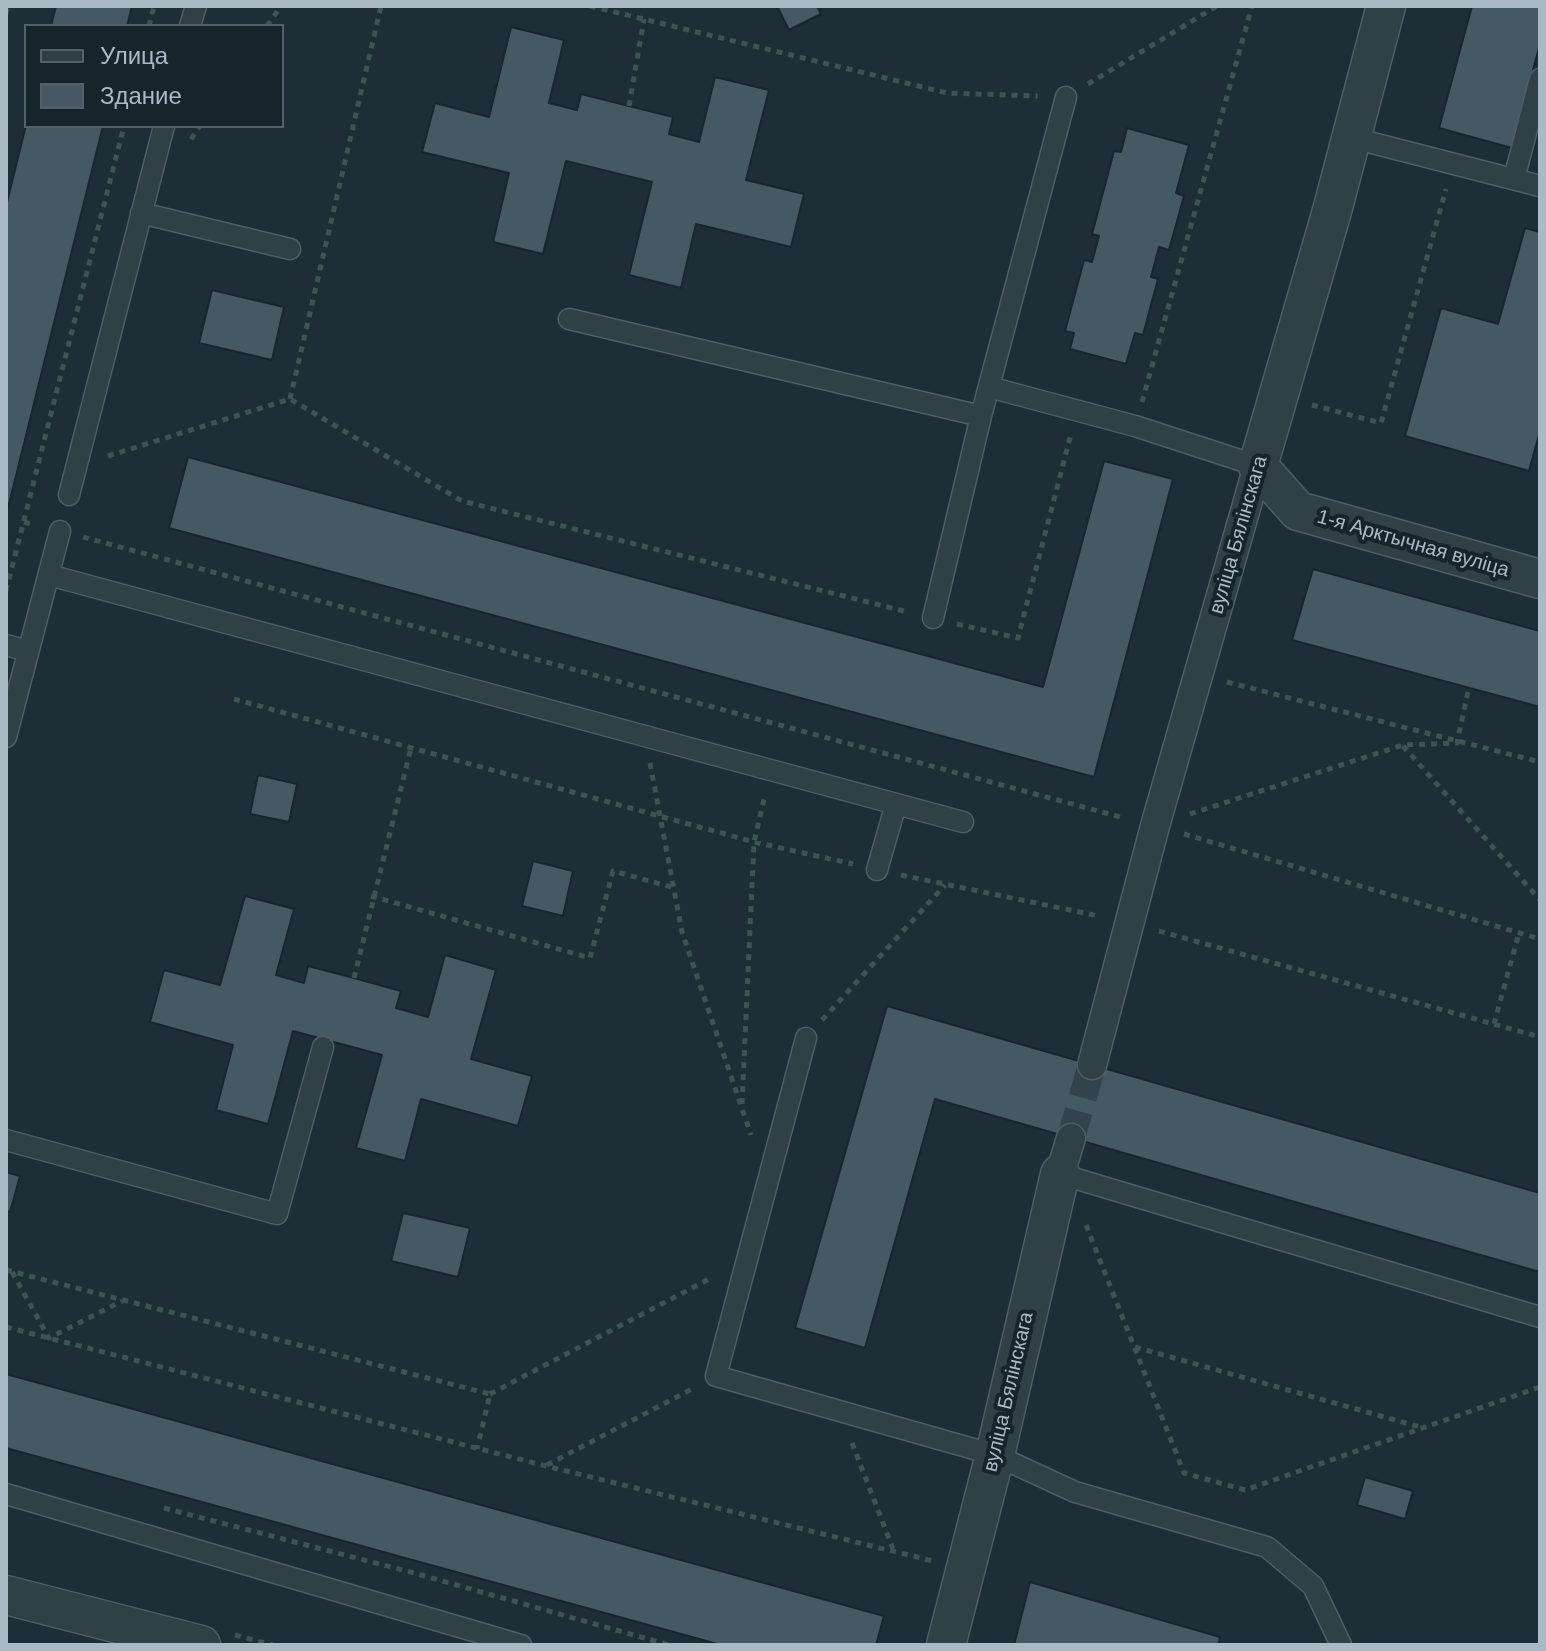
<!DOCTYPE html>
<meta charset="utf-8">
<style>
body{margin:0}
#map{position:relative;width:1546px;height:1651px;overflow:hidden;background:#1d2e37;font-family:Helvetica,sans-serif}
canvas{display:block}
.frame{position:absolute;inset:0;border:8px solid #aabac5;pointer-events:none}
.legend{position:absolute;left:24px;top:24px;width:260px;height:104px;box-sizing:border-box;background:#17242b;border:2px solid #526069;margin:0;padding:10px 14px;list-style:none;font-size:24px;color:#aabac5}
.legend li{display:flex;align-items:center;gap:16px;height:40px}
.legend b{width:40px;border:2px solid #526069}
</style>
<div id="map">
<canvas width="1546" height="1651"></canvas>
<div class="frame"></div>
<ul class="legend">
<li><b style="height:10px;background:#313f47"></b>Улица</li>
<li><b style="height:22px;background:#455863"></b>Здание</li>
</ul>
</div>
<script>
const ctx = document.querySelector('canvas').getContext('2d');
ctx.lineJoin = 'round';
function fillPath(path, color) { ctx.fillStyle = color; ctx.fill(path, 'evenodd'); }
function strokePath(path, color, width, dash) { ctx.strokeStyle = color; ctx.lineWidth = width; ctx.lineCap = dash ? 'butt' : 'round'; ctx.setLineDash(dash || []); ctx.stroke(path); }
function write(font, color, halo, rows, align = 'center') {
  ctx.font = font + ' Helvetica,sans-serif'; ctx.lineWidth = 8; ctx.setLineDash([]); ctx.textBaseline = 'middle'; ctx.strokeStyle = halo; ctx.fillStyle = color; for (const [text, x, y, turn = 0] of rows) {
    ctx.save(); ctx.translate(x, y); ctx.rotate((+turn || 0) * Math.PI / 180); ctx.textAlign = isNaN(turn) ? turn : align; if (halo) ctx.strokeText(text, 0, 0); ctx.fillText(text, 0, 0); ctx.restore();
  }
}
const building = new Path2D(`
 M56,6h76l-5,20h-76z
 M777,6h40l4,8 -32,16z
 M1472,6h68v38l-28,104 -73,-20z
 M511,27l53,13 -15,63 28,7 4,-16 92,23 -4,17 30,8 16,-65 54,13 -23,90 58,14 -13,53 -95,-23 -15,64 -52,-13 23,-93 -86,-21 -23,93 -50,-12 16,-69 -87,-21 13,-49 54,14z
 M26,125l77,1 -97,390v-310z
 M1127,128l62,17 -13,48 8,3 -15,54 -10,-3 -8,30 7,2 -15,56 -8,-2 -9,31 -56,-15 4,-16 -9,-2 19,-71 8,2 7,-26 -7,-2 22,-83 7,1z
 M1525,228l15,4v199l-11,40 -124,-35 36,-128 57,16z
 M212,290l72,17 -12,53 -73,-17z
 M188,457l855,230 61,-226 69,18 -79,298 -925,-249z
 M1313,569l227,62v76l-248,-67z
 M258,775l39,9 -8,38 -39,-8z
 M533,861l40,10 -10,45 -41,-10z
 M245,896l49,13 -18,66 28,8 4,-17 46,12 47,13 -5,17 32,9 17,-62 51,15 -25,89 61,17 -14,50 -97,-27 -16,62 -49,-13 26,-93 -89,-24 -25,93 -52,-14 17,-65 -83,-23 14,-52 56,15z
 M887,1006l653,187v79l-605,-173 -70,249 -70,-20z
 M6,1172l14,4 -10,36 -4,-1z
 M403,1213l67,15 -12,49 -67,-16z
 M6,1374l878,242 -8,29h-155l-715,-197z
 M1365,1477l48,14 -8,28 -48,-14z
 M1030,1582l190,55 -2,8h-204z`);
fillPath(building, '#455863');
strokePath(building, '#19262e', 2);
strokePath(new Path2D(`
 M1071,1138l21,-73`), '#32434c', 28, [28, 14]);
const service = new Path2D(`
 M190,26l6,-20
 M1353,138l187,48
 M1514,179l26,-100
 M141,213l149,36
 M569,319l412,97
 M989,387l146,39 123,40
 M69,495l95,-369
 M49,575l914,247
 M933,618l48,-202 85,-319
 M6,645l22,6
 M6,737l54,-206
 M877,870l19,-66
 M806,1038l-90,338 279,79 80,37 192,55 46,39 28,59
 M6,1140l271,74 46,-167
 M1060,1174l480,143
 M6,1494l515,151`);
const pedestrian = new Path2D(`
 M1092,1065l63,-239 103,-360
 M1060,1174l11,-36`);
const minor = new Path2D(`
 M1386,6l-54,205 -74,255 40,45 242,68
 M6,1595l195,50
 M946,1645l49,-190 65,-281`);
strokePath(service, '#4e5d66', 23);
strokePath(pedestrian, '#4e5d66', 31);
strokePath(minor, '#4e5d66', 41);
strokePath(new Path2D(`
 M590,6l357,87 91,3
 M6,14l2,-8
 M149,26l5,-20
 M267,26l14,-20
 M1088,84l129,-78
 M629,106l15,-87
 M191,139l9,-13
 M290,399l91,-393
 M1142,402l110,-396
 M1312,405l69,18 65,-234
 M108,456l182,-57 172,102 446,111
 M24,522l11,3
 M83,537l1041,281
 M6,591l118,-465
 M957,624l61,14 53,-204
 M1227,682l313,80
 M234,699l520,143 99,22
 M1403,746l137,154
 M650,763l32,169 69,203
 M1190,814l213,-69 54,-2 12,-56
 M1184,834l356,105
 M901,875l198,41
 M371,896l219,62 23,-87 62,17
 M1159,931l381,106
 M354,978l57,-230
 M822,1020l123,-135
 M1494,1024l25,-91
 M742,1104l12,-262 11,-47
 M1086,1225l98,248 61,17 295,-103
 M6,1270l484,124 -13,55
 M12,1272l37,66 73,-37
 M6,1327l540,139 387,95
 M1135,1347l285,80
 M490,1394l223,-117
 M852,1443l41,106
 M547,1465l147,-77
 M164,1508l250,65 255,72
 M235,1635l38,10`), '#3d5552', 5, [6, 6]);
strokePath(service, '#313f47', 20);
strokePath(pedestrian, '#313f47', 28);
strokePath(minor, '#313f47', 38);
write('20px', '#aabac5', '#17242b', [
 ["вуліца Бялінскага",1239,535,-74],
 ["1-я Арктычная вуліца",1413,544,16],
 ["вуліца Бялінскага",1009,1392,-77]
]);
</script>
